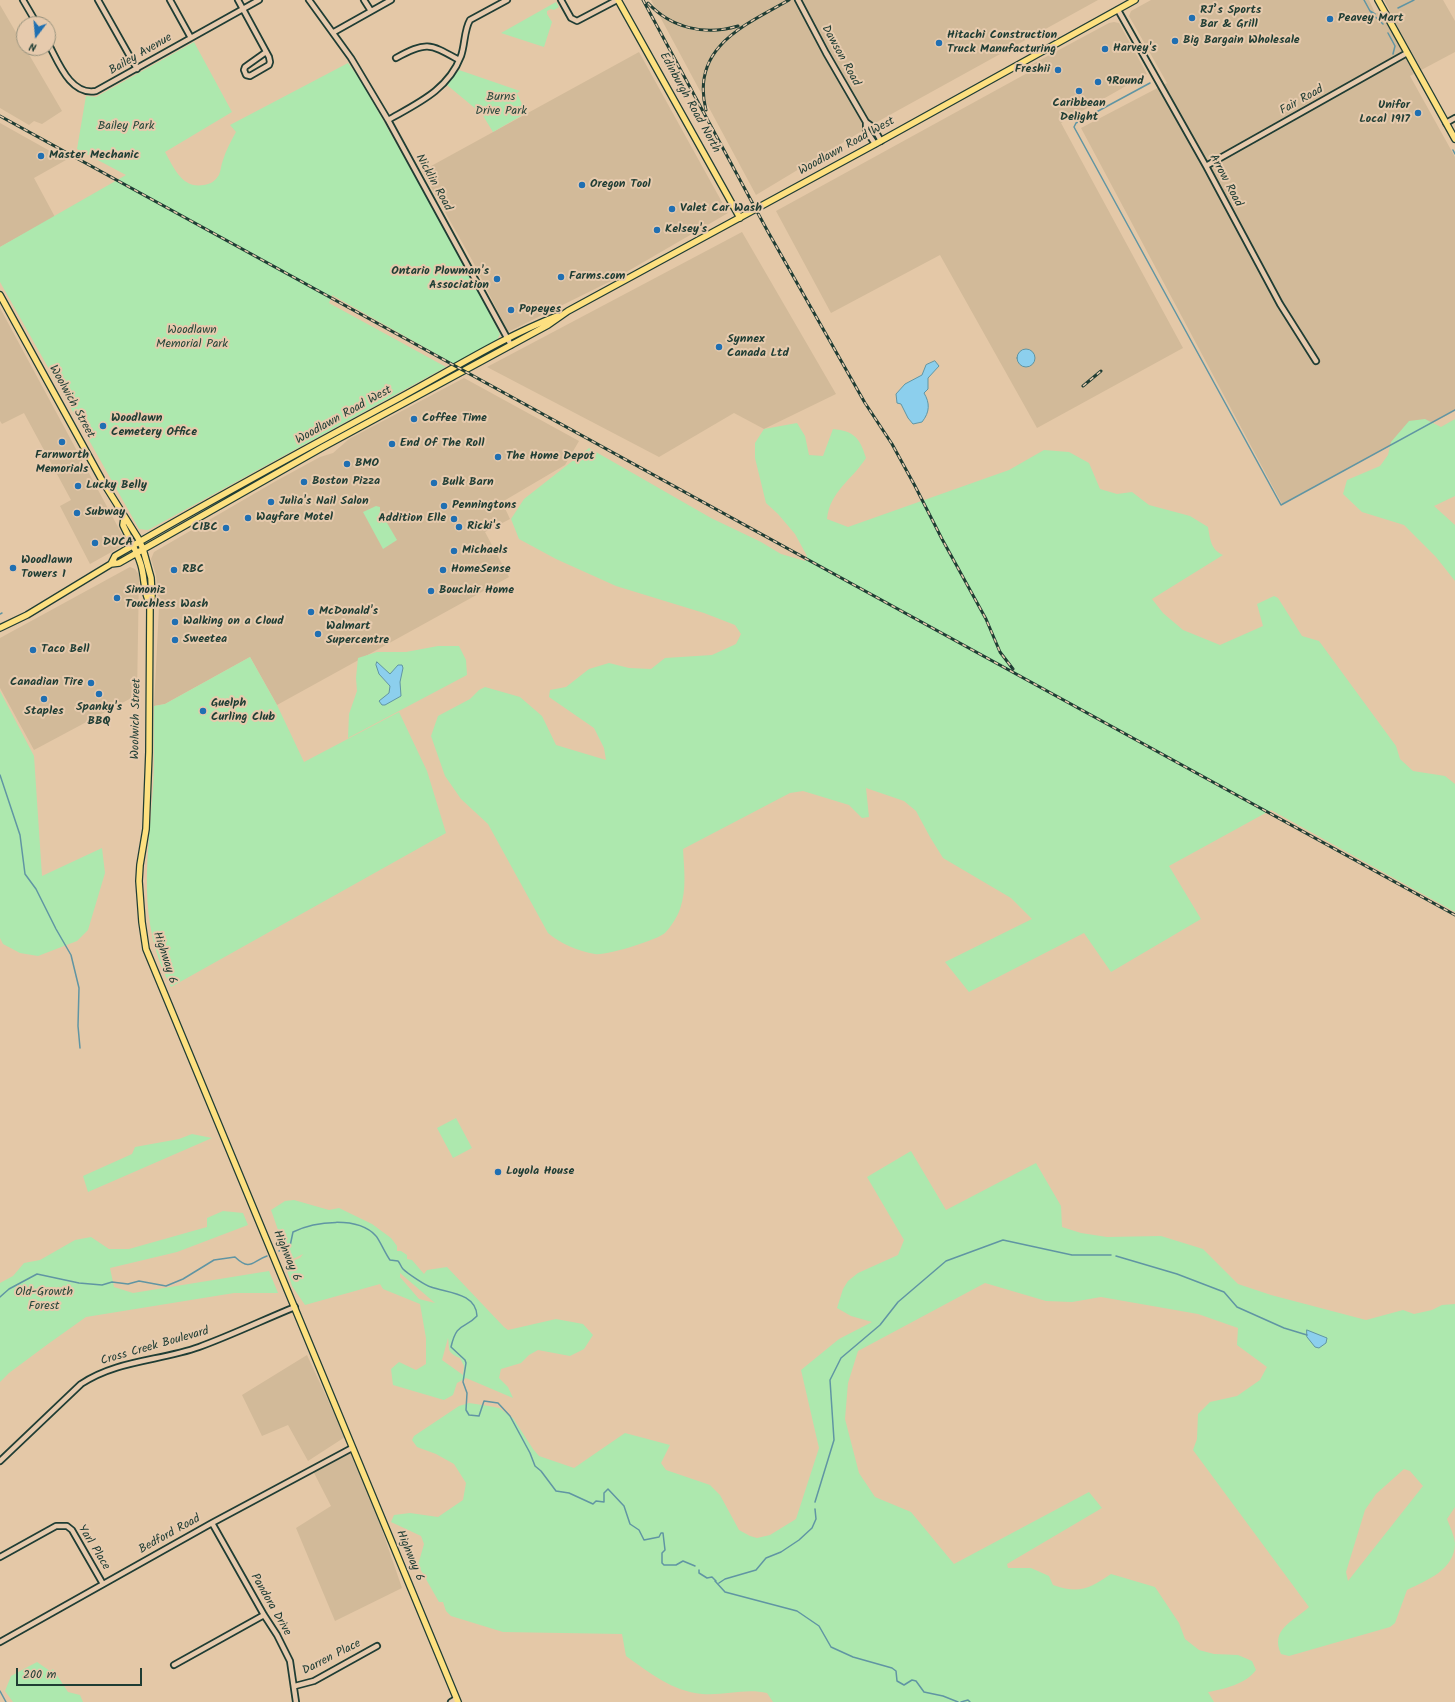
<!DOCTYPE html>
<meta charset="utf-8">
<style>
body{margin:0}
#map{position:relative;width:1455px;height:1702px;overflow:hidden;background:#e4c8a7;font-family:Kalam,sans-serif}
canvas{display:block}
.north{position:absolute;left:16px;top:16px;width:40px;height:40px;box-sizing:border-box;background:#e6caad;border:1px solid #96927d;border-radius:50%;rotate:196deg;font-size:11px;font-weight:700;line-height:16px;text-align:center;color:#1f3d34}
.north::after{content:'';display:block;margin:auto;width:14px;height:18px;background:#1f6fb2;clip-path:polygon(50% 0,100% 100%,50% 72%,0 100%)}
.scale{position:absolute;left:16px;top:1668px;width:126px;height:18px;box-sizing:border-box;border:2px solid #1f3d34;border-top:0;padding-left:5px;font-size:12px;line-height:14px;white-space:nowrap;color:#1f3d34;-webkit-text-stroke:3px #e6caad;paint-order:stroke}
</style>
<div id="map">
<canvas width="1455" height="1702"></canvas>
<div class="north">N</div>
<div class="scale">200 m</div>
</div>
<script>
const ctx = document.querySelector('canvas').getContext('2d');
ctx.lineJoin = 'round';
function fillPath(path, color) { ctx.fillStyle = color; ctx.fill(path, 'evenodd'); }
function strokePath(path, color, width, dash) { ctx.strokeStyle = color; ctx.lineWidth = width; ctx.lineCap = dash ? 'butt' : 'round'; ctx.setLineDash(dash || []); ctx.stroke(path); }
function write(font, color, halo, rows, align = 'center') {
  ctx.font = font + ' Kalam,sans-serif'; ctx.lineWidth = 4; ctx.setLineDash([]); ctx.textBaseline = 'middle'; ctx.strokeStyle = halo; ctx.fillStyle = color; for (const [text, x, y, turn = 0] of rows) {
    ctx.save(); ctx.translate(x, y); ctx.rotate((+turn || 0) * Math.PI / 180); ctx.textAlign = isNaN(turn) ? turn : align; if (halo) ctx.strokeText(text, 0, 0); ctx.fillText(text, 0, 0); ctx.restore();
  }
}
fillPath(new Path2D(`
 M651,0h447l-221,122 -121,73z
 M1151,0h218l6,13 15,-2 -6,-11h59l12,21v31l-45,24 45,81v254l-173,93 -201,-376 86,-45 -38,-67 2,-5z
 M0,5l62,106 -20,13 -8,-3 -5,4 -29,-17z
 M1114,22l5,1 28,51 -86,49 122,225 -146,80 -97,-173 -109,58 -55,-102 255,-140 -2,-5 80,-43z
 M639,52l89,161 -117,68 -103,51 -36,-72 -50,-89z
 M0,123l66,37 -32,18 21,39 -55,30z
 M742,232l94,162 -72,35 -30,-16 -75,44 -172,-90z
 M0,308l125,232 -1,5 -34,19 -30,-58 11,-6 -47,-87 -22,11 -2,-3z
 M464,378l115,63 -14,24 -63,37 8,17 -25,13 24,45 -232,128 -27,-48 -85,47 -11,2 5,-99 -3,-32 -5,-16 3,-7 122,-71 44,-24 13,-4 16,-14z
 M130,567l5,2 4,6 -2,120 -103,55 -34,-62v-50z
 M307,1355l38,82 -37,24 -20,-36 -26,11 -20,-41z
 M351,1452l17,37 34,99 -67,33 -39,-93 35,-22 -18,-35z`), '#d2ba99');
fillPath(new Path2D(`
 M556,2l3,5 -5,3 -3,-1 -4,2v3l5,8 -8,25 -43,-14z
 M194,42l38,70 -67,40c9,16 17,37 39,33 7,-1 11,-4 15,-10 2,-5 2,-10 4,-15 3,-10 8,-19 13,-28l-6,-7 118,-62 13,18 103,183 36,70 -4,8 -42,22 -122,-69 -3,8 117,64 -298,163 -9,-1 -139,-247v-35l126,-72 -49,-26 9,-53 10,1z
 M459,70l61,21 -3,2 9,20 -33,19 -11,-18 -35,-29z
 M1425,419l16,8 14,-8v77l-21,10 21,19v56l-19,-24 -32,-32 -42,-13 -19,-18 4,-14 33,-14 8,-11 3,-13 18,-21z
 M797,423l8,13 4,19 14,1 10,-27c21,2 27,9 33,29 -14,22 -36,33 -39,61l21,8 161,-57 35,-20 25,2 20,11 11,26 17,5 15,-2 17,13 41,11 18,11c2,12 3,23 15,28l-71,44 11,14 20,17 37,15 43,-19 -6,-22 17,-8 4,2 24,38 17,5 77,105 4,13 13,12 32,5 10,8v128l-184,-102 -102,56 32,53 -90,53 -27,-39 -115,59 -24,-30 87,-43 -21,-21 -68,-40 -13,-21 -14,-26 -12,-10 -38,-13 3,29 -7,1 -13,-13 -46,-14 -13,2 -107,56c1,20 4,40 -3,60 -2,7 -10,19 -15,24 -8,7 -59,23 -70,21 -17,-3 -34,-10 -47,-21l-60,-109 -27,-25 -16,-23 -14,-40 7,-20 32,-17 9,-9 6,-3 35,10 22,19 14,29 50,15 -2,-12 -10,-20 -45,-31 1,-7 16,-3 23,-18 20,-6 20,5 22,1 14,-11 47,-3 24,-11 5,-10 -6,-9 -31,-12 -88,-27 -60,-27 -37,-20 -8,-20 13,-20 65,-51 122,70 50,24 20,12 24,7 2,-5 -12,-22 -17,-20 -12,-11 -11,-45v-15l9,-14z
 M376,506l4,1v4l17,29 -14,9 -20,-37z
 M438,646h21l7,14 1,15 -119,63 1,-24 8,-23 -1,-13 2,-20 19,-6h29zM403,668l-3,14 1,14 -21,5 9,-8 1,-7 -11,-12h11l6,-5z
 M250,657l27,48 27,57 95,-50 28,59 19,62 -275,154c-35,-67 -23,-128 -18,-199 2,-28 0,-55 1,-82l11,-2z
 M0,691l34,65 8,120 60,-28 3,25 -17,57 -11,11 -39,15 -18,-3 -17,-9 -3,-6z
 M456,1118l16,30 -19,10 -16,-30z
 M192,1134l20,4 -124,54 -5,-16 49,-22 3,-7 44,-8z
 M911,1151l35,59 90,-47 25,43 1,21 19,6 26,4 54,-1 42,13 35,35 33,11 95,25 37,-10 11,4 18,-4 10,-5 13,-1v203l-8,12c3,8 7,16 8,24 0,27 -28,37 -48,47l-12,33 -5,4 -101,29 -8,-2c-11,-25 12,-32 28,-47l-116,-157 4,-11 1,-25 12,-12 27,-6 23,-16 7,-13 -30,-22 1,-17 -40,-14 -97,-17 -29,5 -26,-1 -61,-18 -127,68 -10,32 -3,36 14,54 16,24 36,15 43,52 135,-72 13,16 -95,56 1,4h23l18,8 4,9c26,9 36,4 58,-11l44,13 24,36 6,16 14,11 15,4 24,1 14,6 4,9c-10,14 -32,19 -48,22l6,10h-441l-6,-9c-22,-5 -43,3 -65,1 -30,-3 -52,-21 -76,-38l-4,-22 -119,-2 -52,-16 -5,-5 -3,-9h-4l-21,-37 6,-21 -3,-8 -30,-14 3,-7 16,-2 28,4 25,-17 3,-17 -12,-19 -18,-10 -19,-7 -5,-7 2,-4 45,-30 10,-3 20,3 10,2 14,10 20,31 6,7 35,12 51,-35 45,12 -9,18 5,7 44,15 10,10 19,35 11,6 7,2 13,-3 26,-16 23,-71 -18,-78 38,-31 33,-17 -21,-6 -14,-8 6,-19 5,-8 10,-8 40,-18 6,-15 -37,-63zM1404,1469l6,2 13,15 -75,95 -2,-9 19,-62 11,-16z
 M294,1200l35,10 10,-2 33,16 19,14 6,8v5h4l6,4v4l5,1 12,14 3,-4 20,-3 57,60 4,3 48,-11 27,5 10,11 -9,14 -14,7 -32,-6 -9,5 -8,8 -20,6 -2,9 9,9 5,11 -47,-20 -9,5 -4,12 -9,5 -51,-15 -2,-16 8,-7 17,8 10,-6v-26l-6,-34 -37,-15 -3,-5 -75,21 -13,-19 -7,-22 15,-6 3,-4 -14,7 -18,-51 14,-9zM400,1273l35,30 -16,-4 -19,-22zM448,1338c2,12 -2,14 12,20l4,8 -1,9 -21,-15z
 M223,1211l20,2 5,12 -71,27 -67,16 4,19 19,6 136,-22 9,22h-44l-148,24 -38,27 -39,29 -9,9v-99l13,-7 11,-13 16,-3 35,-20 16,-3 18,12h20l78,-22v-9z
 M37,1662l13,9 3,-2 15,23 12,3 3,7h-70l-8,-11 6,-15z`), '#ade8ae');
const water = new Path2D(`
 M1017 358a9 9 0 1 1 18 0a9 9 0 1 1-18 0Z
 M935,361l4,5 -11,12v11l-4,4c6,10 6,19 -2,29l-9,2 -5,-6 -7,-14 -4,-1 -1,-9 9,-10 17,-9 4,-10z
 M377,662l13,12 8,-9h4l1,3 -3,14 1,14 -16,9h-3l-3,-4 10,-8 1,-7 -11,-12 -3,-9z
 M1307,1330l20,8 -1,5 -7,5 -4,-1 -8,-10z`);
fillPath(water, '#8ccfed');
strokePath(water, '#6095a3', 1);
strokePath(new Path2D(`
 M1364,0l6,11 5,3
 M1398,8l16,-8
 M1371,13l12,11
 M1388,33l7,13 -2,8
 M1150,83l-74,40 -2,4 207,378 174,-95
 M1453,150l2,4
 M0,614l2,-1
 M0,775l20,60 5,39 11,15 20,40 15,26 8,33 -1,38 2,22
 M279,1251l11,-5 3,-14c22,-11 65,-16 83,4 3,3 10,19 14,24l8,1c2,2 3,6 5,8 4,4 23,17 28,18 17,6 45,6 46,29 -13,14 -20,5 -26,31l14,13 1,3 -3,19 4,11 -1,17 3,5 10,1 5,-15 14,2 12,13 20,37 5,13 6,5 15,20 13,2 24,11 3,-3 8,1v-9l4,-4 16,17 6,18 9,6 5,10 15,-3 2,-4h2l2,17 -3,3v10l2,2h12l7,-4 12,5
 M1116,1256l61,18 47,18 13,15 47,21 23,7
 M0,1297l9,-8 28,-15 42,9 23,2 10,-3 16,2 11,-3 27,5 17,-7 31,-19 21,-3c16,15 17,4 32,-1
 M815,1502l19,-62 -4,-60 11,-22 39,-33 18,-23 48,-41 57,-21 69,15h39
 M699,1570v3l8,5 5,-1 4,4
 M715,1581l10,11 72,19 22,15 12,21 22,10 39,11 4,3 1,10 7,4 8,-5 4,1 8,11 19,4 15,6
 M719,1583l6,-4 31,-9 10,-12 15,-6 18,-12 13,-12 4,-9 -1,-10
 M0,1691l6,11
 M961,1702l7,-2 2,2`), '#6095a3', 1.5);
const minor = new Path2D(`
 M23,0l14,24
 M98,0l39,69
 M170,0l21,38
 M238,0l31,57 1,5 -1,3 -19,11 -4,-1 -2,-5 1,-3 21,-15
 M309,0l42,58 37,62 123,225
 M364,0l7,11
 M561,0l10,18 6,3 40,-21
 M798,0l28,53 40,69 7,5 8,14
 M1118,10l88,156 74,138 36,57
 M334,32l57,-32
 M48,43c10,18 22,53 48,48l163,-91
 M396,58c31,-17 34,-14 63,2
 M388,120c30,-17 60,-30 73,-64 4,-11 3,-26 9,-36l37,-20
 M866,122v8l9,14
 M1446,123l9,-5
 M1206,166l201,-113
 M0,1461l81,-77c36,-24 79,-23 118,-37 33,-12 64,-27 96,-40
 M212,1523l52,92 13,20 13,26 6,41
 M0,1557l56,-31h11l5,4 31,54
 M0,1642l212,-119 140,-75
 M174,1665l90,-50
 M295,1686l19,-5 63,-35
 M451,1702l5,-3`);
const major = new Path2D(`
 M618,0l122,218
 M1378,0l77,139
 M0,295l103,187 35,56 5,11 8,29 1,20 -2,6 -1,148 -3,77 -6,36 -1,16 3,41 4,27 312,753
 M124,518l-1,7c6,13 14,26 18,40 4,13 2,28 9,39
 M111,564l4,-8c94,-55 190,-107 286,-159 52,-28 102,-60 156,-81
 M0,628l27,-13 84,-51 8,-1 204,-116 225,-122 20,-14 309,-168 258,-143`);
strokePath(minor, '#1f3d34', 8);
strokePath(major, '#1f3d34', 8);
strokePath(minor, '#e6caad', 4.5);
strokePath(major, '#fde080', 5.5);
const rail = new Path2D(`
 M643,0l124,230 98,173 27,41 23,42 27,53 44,80 14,33 13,17
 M648,3c23,25 57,33 90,23
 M706,110c-16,-63 39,-85 83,-110
 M0,116l1455,799
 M1083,386l18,-15`);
strokePath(rail, '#1f3d34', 3);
strokePath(rail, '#e6caad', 1.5, [4.5]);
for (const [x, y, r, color] of [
 [1192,18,4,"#1f6fb2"],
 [1330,19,4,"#1f6fb2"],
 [1175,41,4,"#1f6fb2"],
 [939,43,4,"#1f6fb2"],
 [1105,49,4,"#1f6fb2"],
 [1058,70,4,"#1f6fb2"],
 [1098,82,4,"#1f6fb2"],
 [1079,91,4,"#1f6fb2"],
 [1418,113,4,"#1f6fb2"],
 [41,156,4,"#1f6fb2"],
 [582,185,4,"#1f6fb2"],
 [672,209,4,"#1f6fb2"],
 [657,230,4,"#1f6fb2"],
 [561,277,4,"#1f6fb2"],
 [497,279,4,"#1f6fb2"],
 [511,310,4,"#1f6fb2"],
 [719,347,4,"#1f6fb2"],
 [414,419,4,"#1f6fb2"],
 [103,426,4,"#1f6fb2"],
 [62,442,4,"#1f6fb2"],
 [392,444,4,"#1f6fb2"],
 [498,457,4,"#1f6fb2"],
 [347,464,4,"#1f6fb2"],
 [304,482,4,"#1f6fb2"],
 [434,483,4,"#1f6fb2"],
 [78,486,4,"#1f6fb2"],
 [271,502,4,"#1f6fb2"],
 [444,506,4,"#1f6fb2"],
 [77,513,4,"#1f6fb2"],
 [248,518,4,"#1f6fb2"],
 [454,519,4,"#1f6fb2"],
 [459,527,4,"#1f6fb2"],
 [226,528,4,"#1f6fb2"],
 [95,543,4,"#1f6fb2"],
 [454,551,4,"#1f6fb2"],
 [13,568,4,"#1f6fb2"],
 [174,570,4,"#1f6fb2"],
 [443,570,4,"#1f6fb2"],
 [431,591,4,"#1f6fb2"],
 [117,598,4,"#1f6fb2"],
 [311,612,4,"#1f6fb2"],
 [175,622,4,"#1f6fb2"],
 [318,634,4,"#1f6fb2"],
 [175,640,4,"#1f6fb2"],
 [33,650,4,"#1f6fb2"],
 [91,683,4,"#1f6fb2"],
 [99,694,4,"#1f6fb2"],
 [44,699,4,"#1f6fb2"],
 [203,711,4,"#1f6fb2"],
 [498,1172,4,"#1f6fb2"]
]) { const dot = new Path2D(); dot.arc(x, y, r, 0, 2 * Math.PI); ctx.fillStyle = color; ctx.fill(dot); strokePath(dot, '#e6caad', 1.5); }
write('bold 12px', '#1f3d34', '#e6caad', [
 ["RJ’s Sports",1200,11],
 ["Bar & Grill",1200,25],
 ["Peavey Mart",1338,19],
 ["Hitachi Construction",947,36],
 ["Truck Manufacturing",947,50],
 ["Big Bargain Wholesale",1183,41],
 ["Harvey's",1113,49],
 ["Freshii",1050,70,"right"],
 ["9Round",1106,82],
 ["Caribbean",1079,104,"center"],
 ["Delight",1079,118,"center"],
 ["Unifor",1410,106,"right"],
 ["Local 1917",1410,120,"right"],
 ["Master Mechanic",49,156],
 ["Oregon Tool",590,185],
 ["Valet Car Wash",680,209],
 ["Kelsey's",665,230],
 ["Ontario Plowman's",489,272,"right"],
 ["Association",489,286,"right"],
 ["Farms.com",569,277],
 ["Popeyes",519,310],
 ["Synnex",727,340],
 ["Canada Ltd",727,354],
 ["Woodlawn",111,419],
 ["Cemetery Office",111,433],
 ["Coffee Time",422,419],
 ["End Of The Roll",400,444],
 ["Farnworth",62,456,"center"],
 ["Memorials",62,470,"center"],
 ["The Home Depot",506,457],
 ["BMO",355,464],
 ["Boston Pizza",312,482],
 ["Bulk Barn",442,483],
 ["Lucky Belly",86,486],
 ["Julia's Nail Salon",279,502],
 ["Penningtons",452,506],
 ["Subway",85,513],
 ["Wayfare Motel",256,518],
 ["Addition Elle",446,519,"right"],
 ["Ricki's",467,527],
 ["CIBC",218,528,"right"],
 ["DUCA",103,543],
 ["Michaels",462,551],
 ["Woodlawn",21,561],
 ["Towers 1",21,575],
 ["RBC",182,570],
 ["HomeSense",451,570],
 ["Simoniz",125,591],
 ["Touchless Wash",125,605],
 ["Bouclair Home",439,591],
 ["McDonald's",319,612],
 ["Walking on a Cloud",183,622],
 ["Walmart",326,627],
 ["Supercentre",326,641],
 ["Sweetea",183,640],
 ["Taco Bell",41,650],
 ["Canadian Tire",83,683,"right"],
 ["Guelph",211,704],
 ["Curling Club",211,718],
 ["Spanky's",99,708,"center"],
 ["BBQ",99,722,"center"],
 ["Staples",44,712,"center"],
 ["Loyola House",506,1172]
], 'left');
write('12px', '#1f3d34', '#e6caad', [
 ["Bailey Avenue",141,55,-30],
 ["Dawson Road",840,56,61],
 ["Fair Road",1302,101,-29],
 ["Edinburgh Road North",689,103,61],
 ["Woodlawn Road West",847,147,-29],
 ["Arrow Road",1225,181,62],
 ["Nicklin Road",433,183,61],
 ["Woolwich Street",71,402,61],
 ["Woodlawn Road West",344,416,-29],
 ["Woolwich Street",137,719,-89],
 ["Highway 6",164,958,72],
 ["Highway 6",286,1256,67],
 ["Cross Creek Boulevard",155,1347,-16],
 ["Bedford Road",170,1535,-29],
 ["Yarl Place",93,1548,58],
 ["Highway 6",409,1556,67],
 ["Pandora Drive",270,1605,60],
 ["Darren Place",332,1658,-27]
]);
write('12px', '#26463a', '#e6caad', [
 ["Burns",501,98],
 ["Drive Park",501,112],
 ["Bailey Park",126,127],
 ["Woodlawn",192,331],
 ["Memorial Park",192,345],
 ["Old-Growth",44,1293],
 ["Forest",44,1307]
]);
</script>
